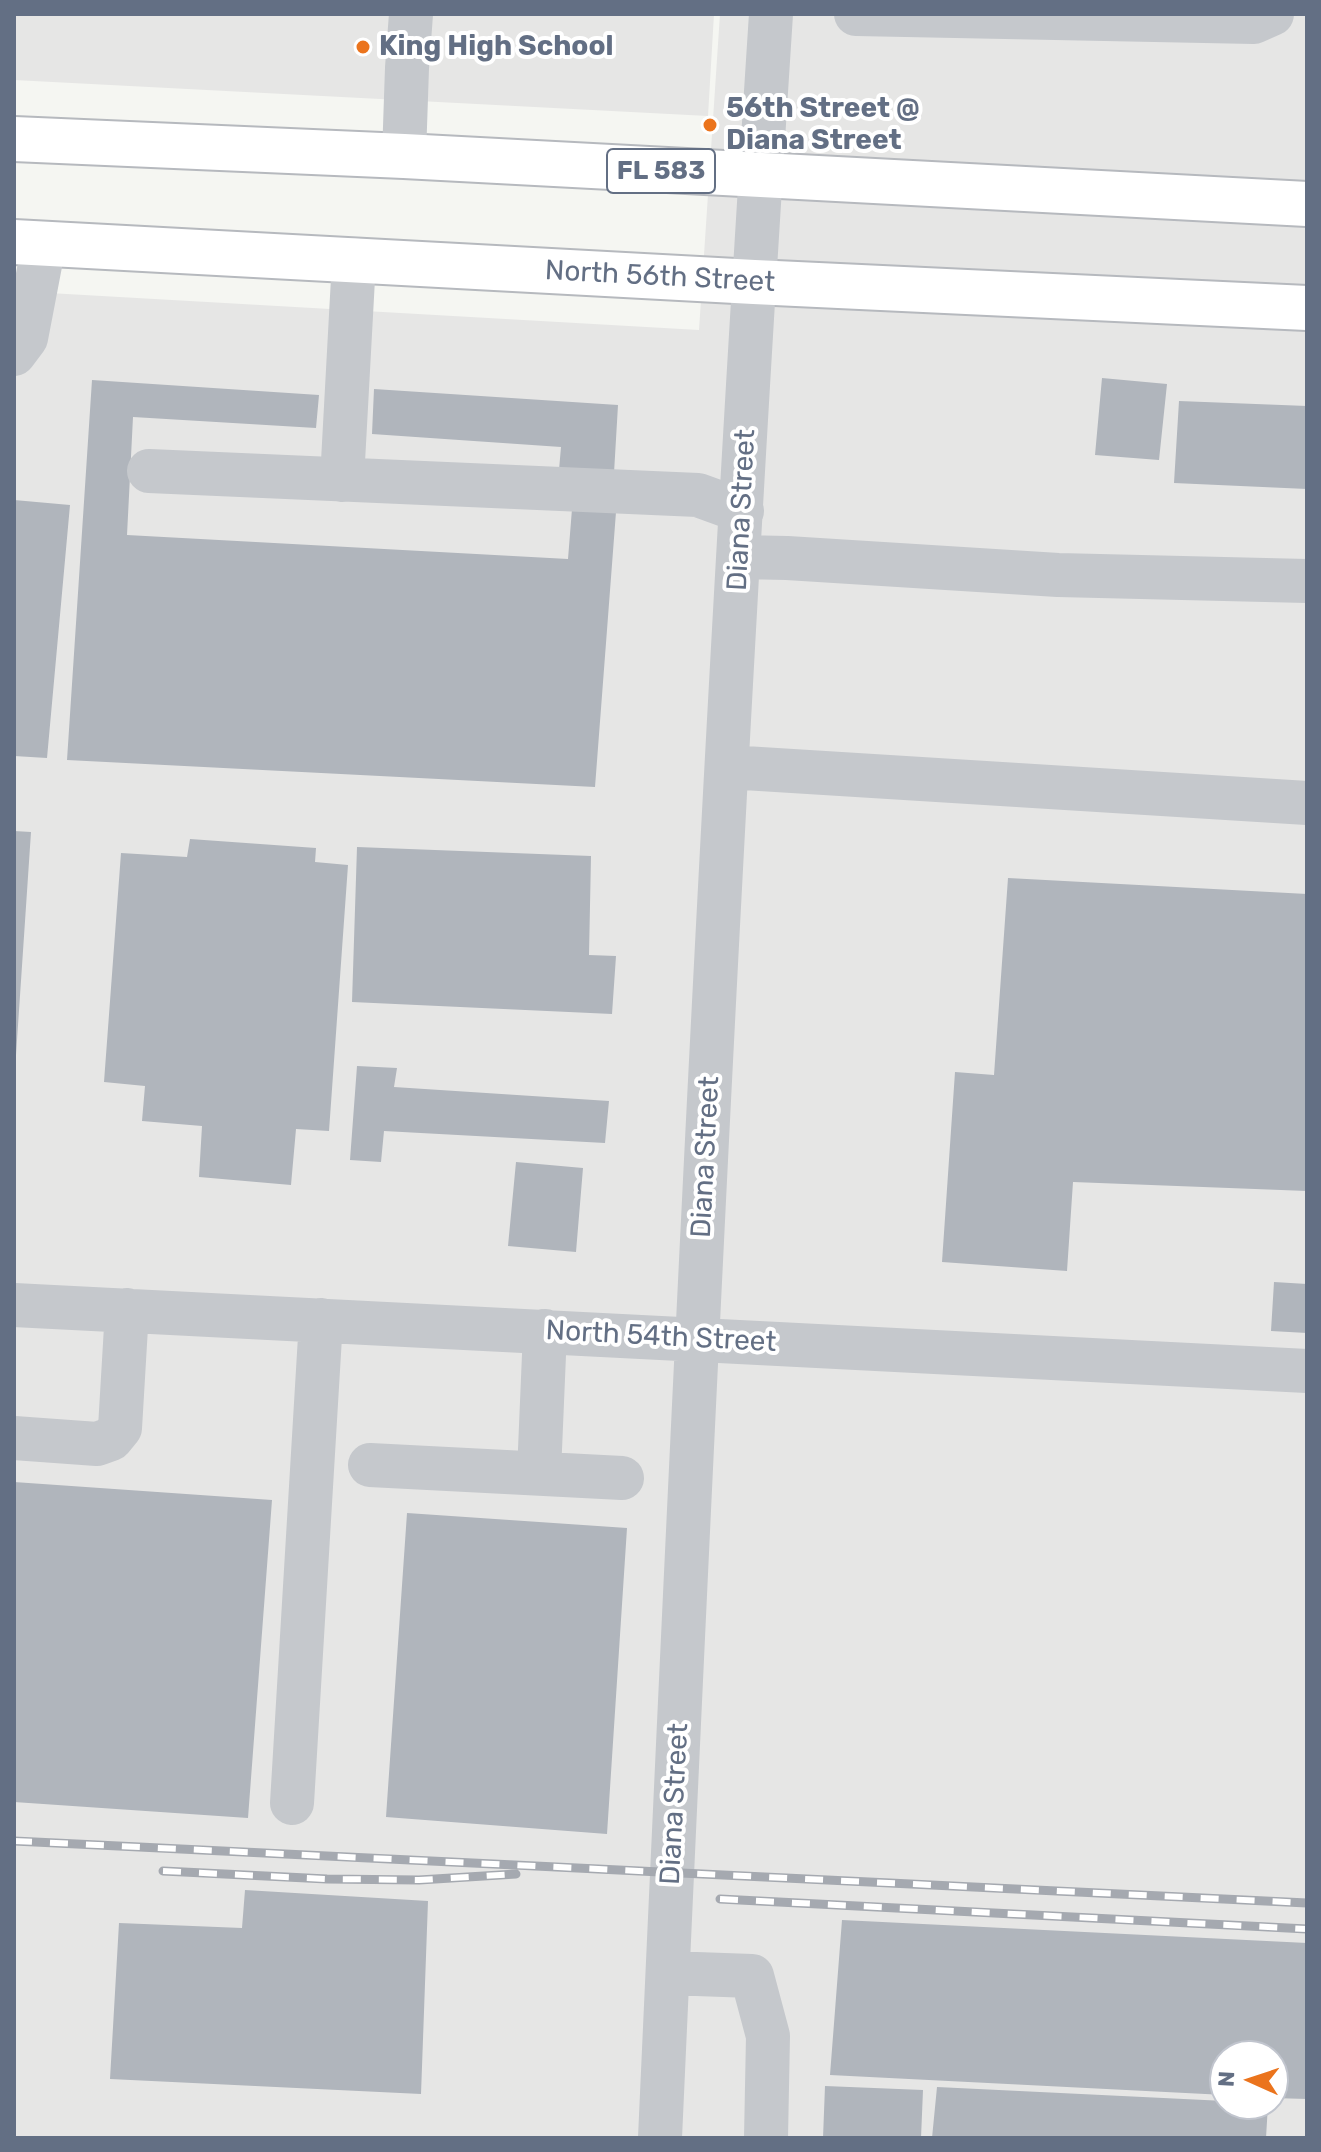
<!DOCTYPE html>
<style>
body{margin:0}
#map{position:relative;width:1321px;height:2152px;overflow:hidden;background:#f5f6f2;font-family:Rubik,sans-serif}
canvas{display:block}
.frame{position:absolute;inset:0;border:16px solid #636f84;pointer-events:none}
.north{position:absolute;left:1209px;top:2040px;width:80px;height:80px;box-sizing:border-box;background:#fff;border:2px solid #c1c5ce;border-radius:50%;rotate:273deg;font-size:22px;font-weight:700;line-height:32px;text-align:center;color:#636f84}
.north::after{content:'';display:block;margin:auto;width:28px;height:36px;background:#eb741d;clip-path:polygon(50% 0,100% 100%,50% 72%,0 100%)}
</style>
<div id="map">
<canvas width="1321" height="2152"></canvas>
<div class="frame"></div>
<div class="north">N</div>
</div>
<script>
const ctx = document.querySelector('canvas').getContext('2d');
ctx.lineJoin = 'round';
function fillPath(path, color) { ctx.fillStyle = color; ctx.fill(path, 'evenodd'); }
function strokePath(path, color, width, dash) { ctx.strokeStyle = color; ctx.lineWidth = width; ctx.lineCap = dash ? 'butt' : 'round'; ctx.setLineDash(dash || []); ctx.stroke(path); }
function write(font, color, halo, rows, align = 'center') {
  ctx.font = font + ' Rubik,sans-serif'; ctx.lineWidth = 8; ctx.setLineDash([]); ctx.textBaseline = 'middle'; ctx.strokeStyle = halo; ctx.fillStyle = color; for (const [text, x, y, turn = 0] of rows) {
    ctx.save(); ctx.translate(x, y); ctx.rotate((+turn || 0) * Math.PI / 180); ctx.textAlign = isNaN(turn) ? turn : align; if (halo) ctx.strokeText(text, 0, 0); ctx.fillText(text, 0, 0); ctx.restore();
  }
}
fillPath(new Path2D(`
 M14,14h700l-6,102 -694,-36z
 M720,14h587v2124h-1293v-1847l685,39zM1225,2056h48v48h-48z`), '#e6e6e5');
fillPath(new Path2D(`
 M1102,378l65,6 -8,76 -64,-5z
 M92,380l227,15 -3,33 -183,-11 -6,118 441,24 4,-50 44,3 -21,275 -528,-27z
 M374,389l244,16 -4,68 -55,-3 2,-23 -189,-13z
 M1179,401l128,5v83l-133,-6z
 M14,500l56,5 -23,253 -33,-2z
 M14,831l17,1 -15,223h-2z
 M190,839l126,9 -1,14 33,3 -19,266 -33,-2 -5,56 -92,-8 3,-51 -60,-5 3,-35 -41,-4 17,-229 66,4z
 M357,847l234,9 -2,99 27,1 -4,58 -260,-12z
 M1008,878l299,16v297l-234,-9 -6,89 -125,-9 13,-190 39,3z
 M357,1066l40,2 -3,19 215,14 -4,42 -221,-12 -3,31 -31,-2z
 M516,1162l67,6 -7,84 -68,-6z
 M1274,1282l33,2v49l-36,-2z
 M14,1482l258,18 -24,318 -234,-16z
 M407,1513l220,15 -20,306 -221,-17z
 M245,1890l183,11 -7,193 -311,-15 9,-156 123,5z
 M842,1920l465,23v156l-34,-1v-42h-48v39l-395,-20z
 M825,2086l98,4 -2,48h-98z
 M937,2087l288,14v3h43l-2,34h-334z`), '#b0b5bc');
const major = new Path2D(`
 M14,139l390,17 903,48
 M14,242l740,40 553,26`);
strokePath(major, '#b6b9be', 48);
strokePath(new Path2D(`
 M856,14l398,8 18,-8
 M404,156l3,-88 4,-54
 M14,354l12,-16 18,-94
 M149,471l549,24 44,16
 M342,480l12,-220
 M739,557l48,1 271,17 249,6
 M728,767l579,36
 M14,1305l1293,66
 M14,1438l83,6 14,-5 9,-11 7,-118
 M370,1465l252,13
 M539,1473l6,-142
 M292,1803l29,-483
 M668,1973l84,3 16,60 -2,102
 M660,2138c32,-708 65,-1417 111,-2124`), '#c5c8cc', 44);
strokePath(major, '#fff', 44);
const rail = new Path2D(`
 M14,1841l1293,62
 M163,1871l164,8 92,1 97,-6
 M720,1899l587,30`);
strokePath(rail, '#a5a9b0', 9);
strokePath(rail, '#fff', 6, [18]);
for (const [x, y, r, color] of [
 [363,47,8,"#eb741d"],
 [710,125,8,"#eb741d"]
]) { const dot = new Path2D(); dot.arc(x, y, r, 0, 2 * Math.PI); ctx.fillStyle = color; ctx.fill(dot); strokePath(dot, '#fff', 3); }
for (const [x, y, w] of [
 [661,171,108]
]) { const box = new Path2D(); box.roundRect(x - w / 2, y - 22, w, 44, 6); ctx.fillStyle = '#fff'; ctx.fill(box); strokePath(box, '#636f84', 2); }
write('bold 26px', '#636f84', null, [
 ["FL 583",661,171]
]);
write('bold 28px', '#636f84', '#fff', [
 ["King High School",379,47],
 ["56th Street @",726,109],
 ["Diana Street",726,141]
], 'left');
write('28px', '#636f84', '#fff', [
 ["North 56th Street",660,277,3],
 ["Diana Street",742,510,-87],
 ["Diana Street",706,1157,-87],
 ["North 54th Street",661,1337,3],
 ["Diana Street",675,1804,-87]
]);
</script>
